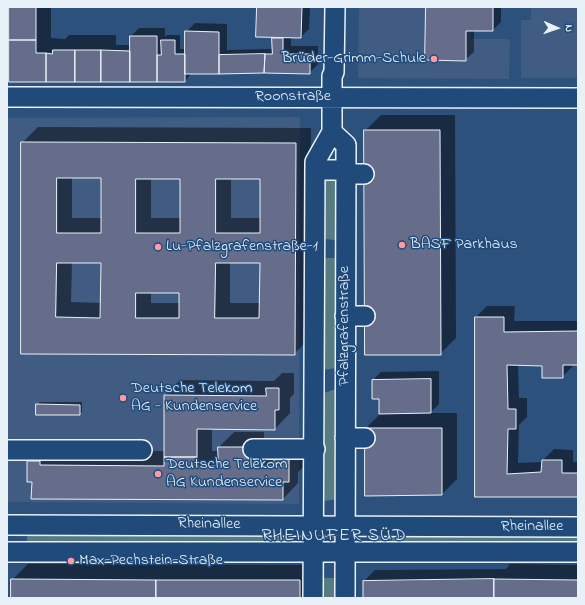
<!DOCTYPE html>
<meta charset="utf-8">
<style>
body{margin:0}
#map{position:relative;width:585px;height:605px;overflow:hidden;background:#2d517d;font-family:"Indie Flower",sans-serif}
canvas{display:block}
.frame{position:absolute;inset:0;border:8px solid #e8f1f8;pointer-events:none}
.north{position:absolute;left:537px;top:8px;width:40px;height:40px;-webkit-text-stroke:3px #1f4a7a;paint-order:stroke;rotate:92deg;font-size:11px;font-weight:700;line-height:16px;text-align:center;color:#e8f1f8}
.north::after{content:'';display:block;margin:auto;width:14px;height:18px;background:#e8f1f8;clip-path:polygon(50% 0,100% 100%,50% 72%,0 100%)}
</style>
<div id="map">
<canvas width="585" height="605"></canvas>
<div class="frame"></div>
<div class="north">N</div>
</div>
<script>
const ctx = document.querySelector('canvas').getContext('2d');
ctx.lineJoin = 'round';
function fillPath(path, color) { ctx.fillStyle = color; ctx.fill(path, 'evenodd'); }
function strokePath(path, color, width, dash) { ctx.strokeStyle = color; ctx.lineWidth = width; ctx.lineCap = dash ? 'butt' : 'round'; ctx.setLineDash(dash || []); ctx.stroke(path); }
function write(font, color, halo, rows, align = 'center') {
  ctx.font = font + ' "Indie Flower",sans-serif'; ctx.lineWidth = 3; ctx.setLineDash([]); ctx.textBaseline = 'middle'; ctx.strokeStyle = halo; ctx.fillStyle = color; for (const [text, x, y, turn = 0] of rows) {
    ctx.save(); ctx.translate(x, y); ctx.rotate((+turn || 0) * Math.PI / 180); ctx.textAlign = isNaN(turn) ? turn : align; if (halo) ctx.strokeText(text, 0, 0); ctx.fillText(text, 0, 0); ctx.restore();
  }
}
fillPath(new Path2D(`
 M359,7h134v24h-22l-1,8h40l-1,40 -151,-1z
 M531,7h47v71h-57v-58h10z
 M300,117l-1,387 -292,-2v-384z`), '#415c83');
fillPath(new Path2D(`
 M322,177h16l1,64 -18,-3z
 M323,258h17l-1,110 -18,2z
 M339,388l-1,111 -15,2 1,-108z
 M286,530v15l-259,2v-14z
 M578,534v13l-205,2v-14z
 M320,578h18v20h-18z`), '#577b81');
fillPath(new Path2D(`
 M10,7h41v31l14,1 4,-4h47v10h15v-9l8,-8h26v9l2,-2h13v14h6v-17l9,-9 32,1v26l44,-1 2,-2v-10l-15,-30h52l-1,22 -8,8h-10v9h27v18l-9,9h-119v2l-5,6h-175z
 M427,7h74v15l-8,8h-19v22l-9,8z
 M381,115h74l1,223 -16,16 -75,-223z
 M38,127l273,1 -1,210 -16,16 -272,-1v-210zM72,177h30v41h-30zM151,178h30v40h-30zM231,178h30v40h-30zM72,262h30l-1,41 -30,-1zM230,262h31l-1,41h-30zM151,292h29v11h-29z
 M487,306h28l-1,15h64v43h-5v2l-11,11 -19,-12 -25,-1 1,34h8v19l-8,8 -1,38 25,-1v-2l11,-11 19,1v12h5v34h-102v-179z
 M439,371v33l-9,9h27v66l-15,15 -76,-66 15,-15 -1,-15 -7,-18 8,-8z
 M282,373h12v21l-4,4v15l-15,16 -63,-1v23h7v-4l15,-15h30v19l40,-8v23l-6,6v11l-15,16 -250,-18 -5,-20 15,-15 12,4 110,1v-56l15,-15 94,1z
 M40,402h42v10l-2,2 -43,-9z
 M28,564l287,1v33h-303v-18z
 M510,564l68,1v33h-214v-17l11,-11 131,-1z`), '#0007');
const building = new Path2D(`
 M9,7h27v33h-27z
 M257,7h45l-1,31 -45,-1z
 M426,7h67v24h-27v30l-41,-1z
 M185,31l34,1v42h-34z
 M130,36h27v46h-27z
 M272,38h11v16h27v20l-46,-1 1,-19h7z
 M9,40h27v13h10v29h-37z
 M161,40h14v14h10v28h-28v-27h4z
 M53,50h22v32h-29v-29l6,1z
 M75,50h26v32h-26z
 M101,50l29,1v31h-29z
 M265,54l-1,19 -45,1v-19z
 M364,130h76l1,225h-76z
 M21,142l275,1 -1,212 -274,-1zM57,178h44v55h-44zM136,179h44v54h-44zM216,179h44v54h-44zM57,263h44l-1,55 -44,-1zM216,263h44l-1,55h-44zM136,293h43v25h-43z
 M475,317h29v15l74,-1v34h-15v13h-21v-12l-35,-1 1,44h8v20h-8l-1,45 34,-2 1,-12h20v13h16v24h-103z
 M431,379v34l-52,1v-15h-7v-19z
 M266,388h13v22h-4v20l-78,-1v28h-33v-62l102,1z
 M36,404l44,1v10h-44z
 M365,428h77v67l-77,1z
 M218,447h32l-1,19h25v-8h15v24h-6v18l-252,-1 1,-17h-5v-21h13v4l124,1v-9h33v9h21z
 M11,579l145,1v18h-145z
 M494,579v19h-131v-17z
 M494,579l84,1v18h-84z
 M156,580h144v18h-144z`);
fillPath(building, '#666d8b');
strokePath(building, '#e8f1f8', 1);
const minor = new Path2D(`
 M7,97l571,1
 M332,132l14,13 -1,453
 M315,170h25l6,4h18
 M345,316h20
 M345,438h20
 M253,449h62
 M7,450h135
 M7,525c190,-1 381,3 571,2
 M7,552h571
 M313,598l2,-436 17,-30v-56l2,-4 1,-65`);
strokePath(minor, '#e8f1f8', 22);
strokePath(minor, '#1f4a7a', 19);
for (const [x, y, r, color] of [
 [434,59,4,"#ff9aa2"],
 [402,245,4,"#ff9aa2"],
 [158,247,4,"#ff9aa2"],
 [123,398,4,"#ff9aa2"],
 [158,474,4,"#ff9aa2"],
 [71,561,4,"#ff9aa2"]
]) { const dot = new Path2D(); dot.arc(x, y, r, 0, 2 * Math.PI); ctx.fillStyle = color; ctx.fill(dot); strokePath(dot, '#1f4a7a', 1.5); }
write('16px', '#e8f1f8', '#1f4a7a', [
 ["Brüder-Grimm-Schule",426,59,"right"],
 ["BASF Parkhaus",410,245],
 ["Lu-Pfalzgrafenstraße-1",166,247],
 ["Deutsche Telekom",131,389],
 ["AG - Kundenservice",131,407],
 ["Deutsche Telekom",166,465],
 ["AG Kundenservice",166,483],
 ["Max-Pechstein-Straße",79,561]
], 'left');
write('16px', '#e8f1f8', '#1f4a7a', [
 ["Roonstraße",293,97],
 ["Pfalzgrafenstraße",345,326,-90],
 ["Rheinallee",209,525,1],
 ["Rheinallee",532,527]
]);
ctx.letterSpacing = '1px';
write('18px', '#e8f1f8', '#1f4a7a', [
 ["RHEINUFER SÜD",334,537]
]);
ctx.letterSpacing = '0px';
</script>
